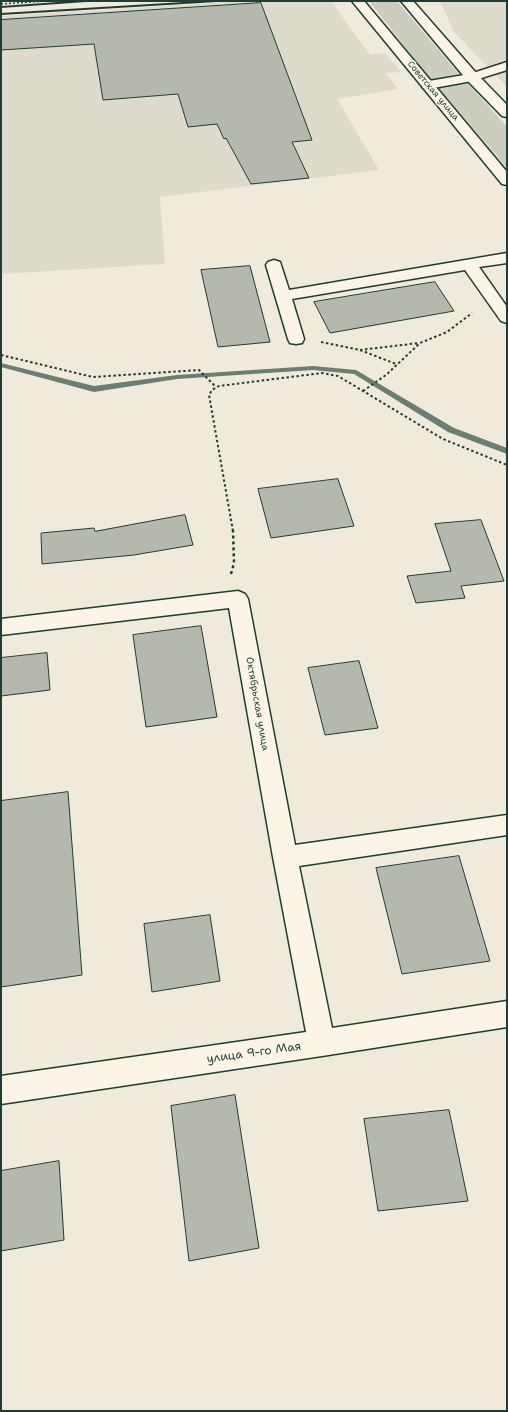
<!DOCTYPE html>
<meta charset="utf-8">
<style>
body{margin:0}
#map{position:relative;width:508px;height:1412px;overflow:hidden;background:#efeada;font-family:"Shantell Sans",sans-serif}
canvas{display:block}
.frame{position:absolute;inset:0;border:2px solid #1f3d34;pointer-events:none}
</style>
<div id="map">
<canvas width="508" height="1412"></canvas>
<div class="frame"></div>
</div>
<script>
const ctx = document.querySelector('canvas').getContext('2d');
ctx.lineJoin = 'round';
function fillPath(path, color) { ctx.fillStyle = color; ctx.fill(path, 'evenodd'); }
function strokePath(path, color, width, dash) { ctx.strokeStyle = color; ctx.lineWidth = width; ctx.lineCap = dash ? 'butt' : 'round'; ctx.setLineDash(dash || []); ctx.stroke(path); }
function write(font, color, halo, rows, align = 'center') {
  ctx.font = font + ' "Shantell Sans",sans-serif'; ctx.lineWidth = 3; ctx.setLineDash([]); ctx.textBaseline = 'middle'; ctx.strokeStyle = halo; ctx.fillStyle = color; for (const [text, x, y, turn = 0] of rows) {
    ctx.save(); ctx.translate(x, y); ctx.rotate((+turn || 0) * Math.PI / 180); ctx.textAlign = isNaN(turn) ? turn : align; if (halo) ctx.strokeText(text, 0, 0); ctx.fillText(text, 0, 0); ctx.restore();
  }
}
fillPath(new Path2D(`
 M248,1h83l39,54 15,-2 16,19 -16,1 13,16 -61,10 42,71 -219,27 5,67 -164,10v-258z
 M440,1h67v86l-53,-55z`), '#dedbcc');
fillPath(new Path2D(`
 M369,1h28l62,73 -28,6z
 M467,82l40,45v41l-68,-80z`), '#cccdbf');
fillPath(new Path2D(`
 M1,363l93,23 83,-11 136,-9 43,4 98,58 53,20v6l-59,-22 -94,-58 -41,-4 -136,9 -83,13 -93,-25z`), '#6c7d71');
const building = new Path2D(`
 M261,3l51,137 -20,2 17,36 -58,6 -25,-46 -2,1 -7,-15 -29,3 -10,-33 -75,6 -9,-56 -93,6v-30z
 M250,266l20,76 -52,5 -17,-77z
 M435,282l19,29 -124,22 -16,-31z
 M338,479l16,47 -83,12 -13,-49z
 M185,515l8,30 -59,10 -92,9 -1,-31 53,-5 1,3z
 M481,520l23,61 -43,5 4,12 -49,5 -9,-27 44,-5 -16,-47z
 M201,626l16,91 -71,10 -13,-92z
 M47,653l3,37 -49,6v-38z
 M359,661l19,67 -53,7 -17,-67z
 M68,792l14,183 -81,12v-186z
 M459,856l31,105 -88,13 -26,-106z
 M210,915l10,66 -68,11 -8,-68z
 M235,1095l24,153 -70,13 -18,-155z
 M449,1110l19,91 -90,10 -14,-92z
 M59,1161l5,79 -63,11v-80z`);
fillPath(building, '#b5b9ad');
strokePath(building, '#1f3d34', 1);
const minor = new Path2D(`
 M507,62v8l-35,11 -44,8 -5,-1 -1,-3 1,-3 47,-8z
 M507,253v10l-28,4 28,40v16l-6,-2 -36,-51 -173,29 12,40 -2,4 -6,1 -6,-1 -2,-4 -22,-74 2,-3 6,-2 6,2 9,28z
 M238,591l7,3 3,5 47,246 212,-30v20l-208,31 33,162 175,-27v26l-185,29 -321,48v-28l305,-44 -33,-175 -44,-249 -228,27v-16z`);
const major = new Path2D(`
 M352,1h12l143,171v13l-5,-1z
 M401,1h12l64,73 30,31v12l-5,-1 -35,-36z`);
strokePath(minor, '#1f3d34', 3);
strokePath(major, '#1f3d34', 3);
strokePath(new Path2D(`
 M1,4l45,-3`), '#1f3d34', 1.5, [2, 2]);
strokePath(new Path2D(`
 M321,342l39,8 36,14
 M360,350l59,-7
 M1,355l92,22 106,-7 17,17
 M363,391l23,-16 34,-32 27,-11 25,-19
 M233,531l-24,-136 3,-5 7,-4 103,-13 16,3 105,63 64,26`), '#1f3d34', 2, [2.5, 2.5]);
strokePath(new Path2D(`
 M231,574l3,-11 -1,-33`), '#1f3d34', 2.5, [3, 3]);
fillPath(minor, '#fcf5e5');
fillPath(major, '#fcf5e5');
strokePath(new Path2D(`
 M1,7l85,-6
 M1,14l216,-13`), '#1f3d34', 2);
write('9px', '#1f3d34', '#fcf5e5', [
 ["Советская улица",433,91,50]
]);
write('10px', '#1f3d34', '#fcf5e5', [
 ["Октябрьская улица",257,704,80]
]);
write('12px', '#1f3d34', '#fcf5e5', [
 ["улица 9-го Мая",254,1053,-8]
]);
</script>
